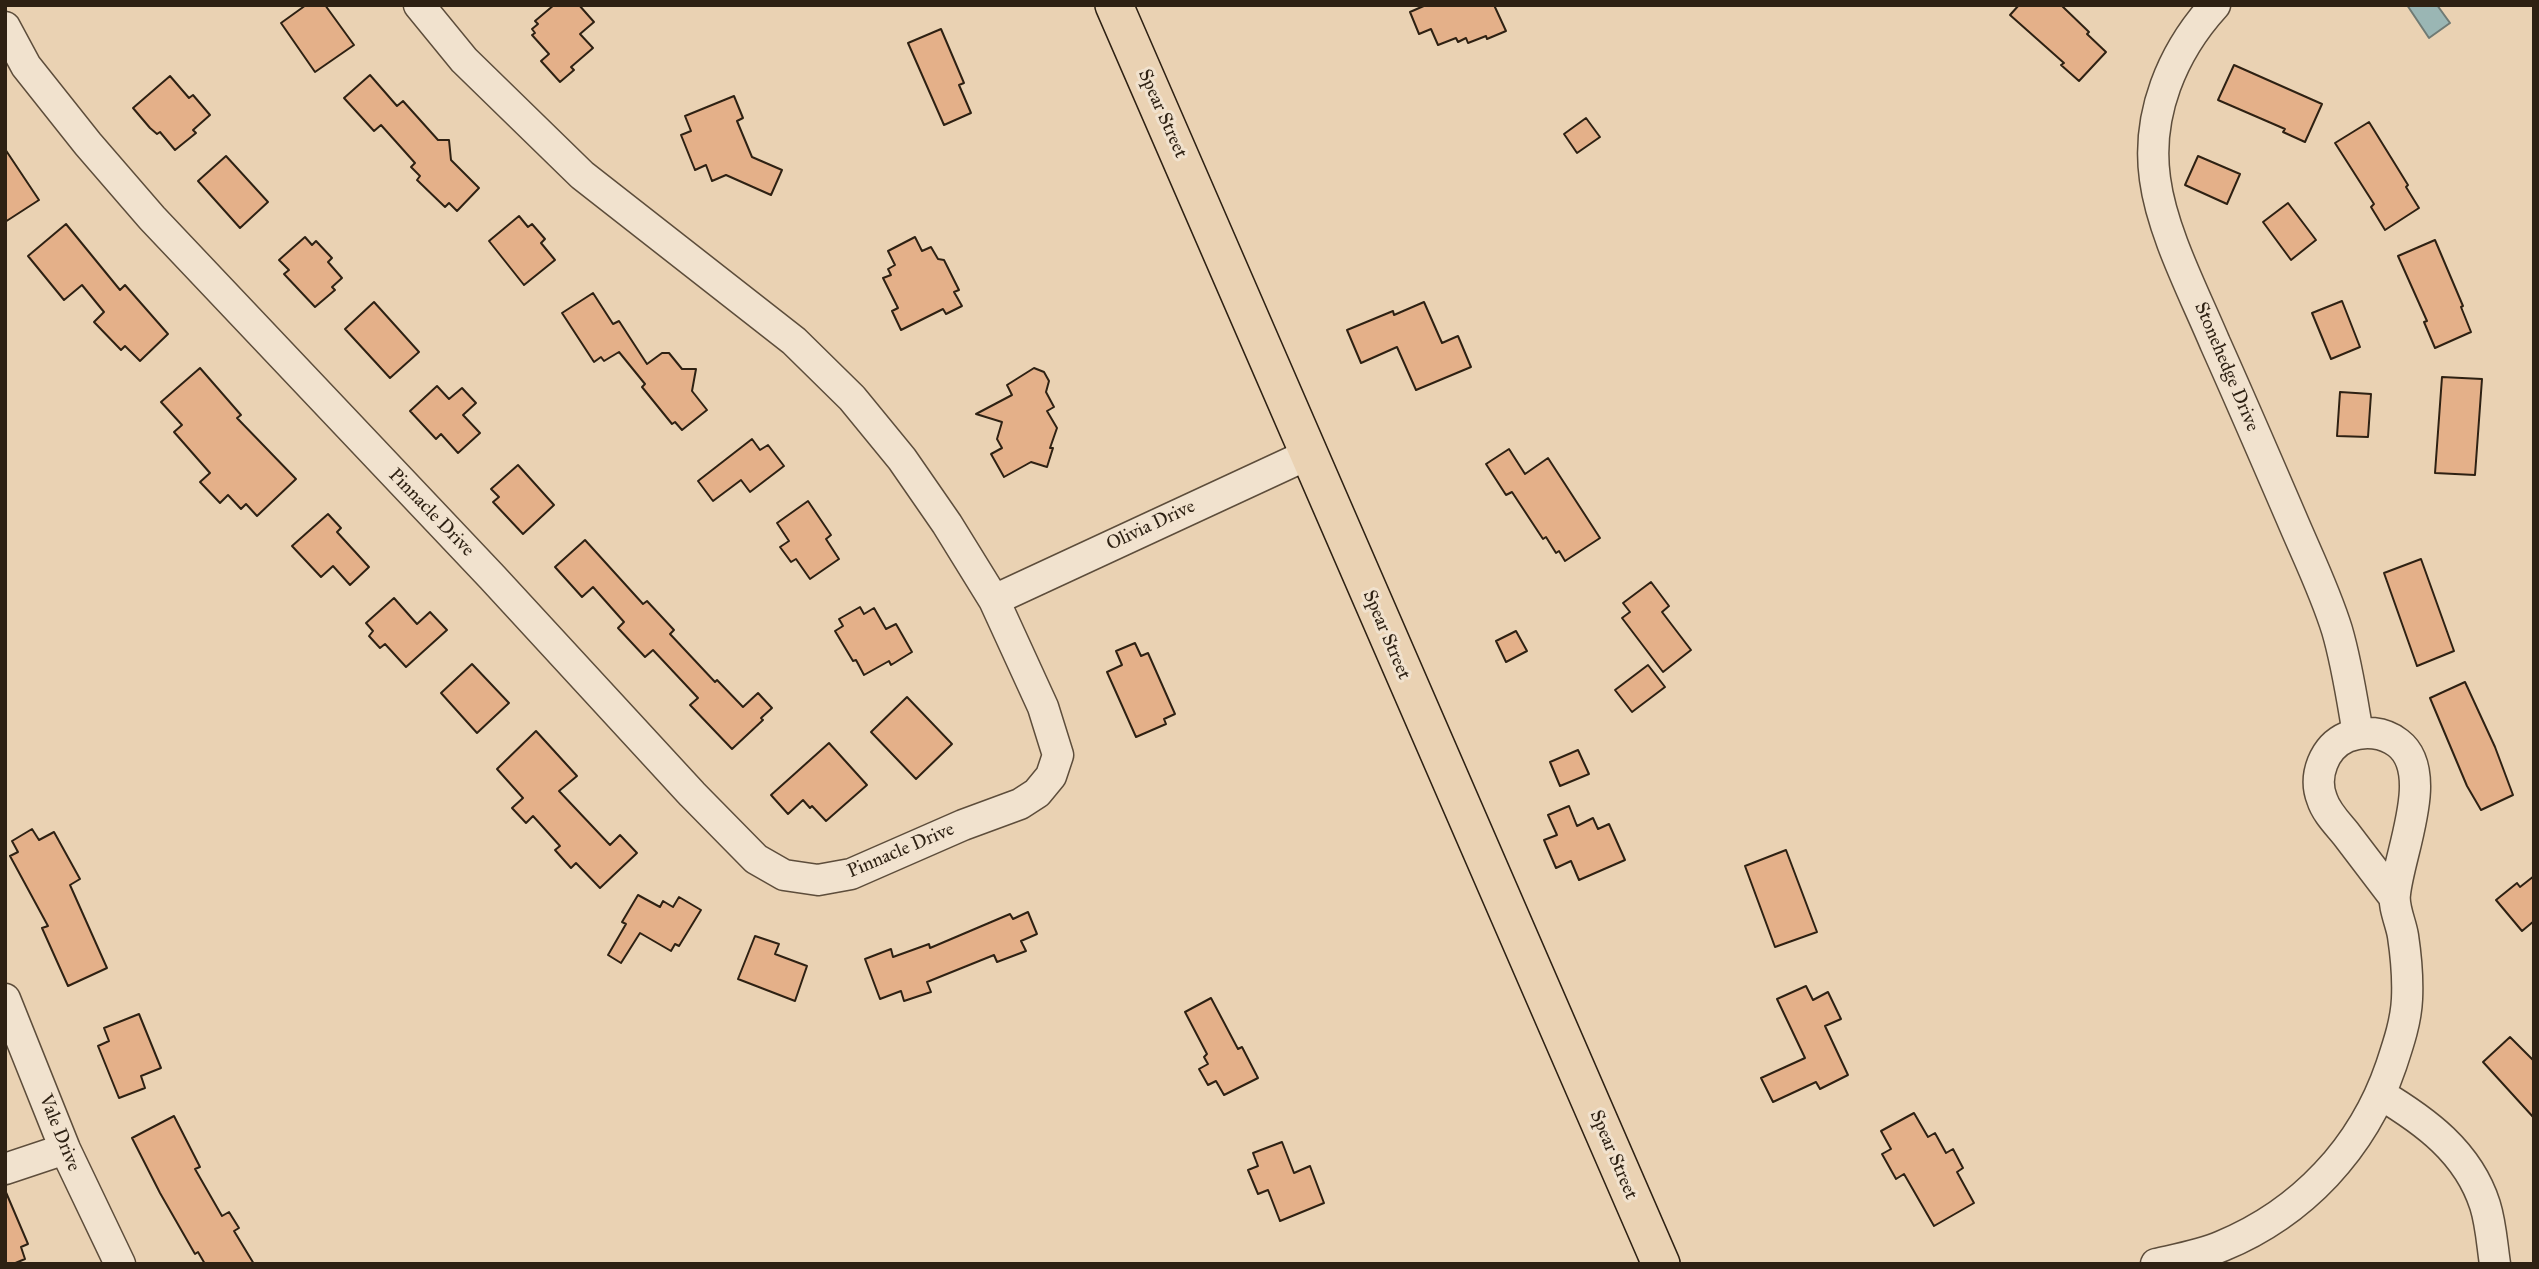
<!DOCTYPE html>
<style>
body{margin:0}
#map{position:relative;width:2539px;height:1269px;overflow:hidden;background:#ead2b3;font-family:"IM FELL Great Primer",serif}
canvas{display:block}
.frame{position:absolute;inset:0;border:7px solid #2e2113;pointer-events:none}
</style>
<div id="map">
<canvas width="2539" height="1269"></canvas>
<div class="frame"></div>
</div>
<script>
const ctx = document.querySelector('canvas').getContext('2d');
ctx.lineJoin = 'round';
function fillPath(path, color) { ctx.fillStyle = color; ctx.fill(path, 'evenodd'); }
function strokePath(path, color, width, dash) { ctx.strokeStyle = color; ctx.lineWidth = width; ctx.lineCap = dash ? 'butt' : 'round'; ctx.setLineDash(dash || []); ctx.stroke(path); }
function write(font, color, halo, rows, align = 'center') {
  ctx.font = font + ' "IM FELL Great Primer",serif'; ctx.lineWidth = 6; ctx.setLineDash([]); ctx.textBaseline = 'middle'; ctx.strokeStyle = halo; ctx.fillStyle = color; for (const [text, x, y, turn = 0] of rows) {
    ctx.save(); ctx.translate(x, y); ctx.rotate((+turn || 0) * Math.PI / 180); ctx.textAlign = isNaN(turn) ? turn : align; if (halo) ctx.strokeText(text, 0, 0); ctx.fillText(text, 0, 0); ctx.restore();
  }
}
const water = new Path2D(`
 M2407,5h30l13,18 -21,15z`);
fillPath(water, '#9ab6b4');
strokePath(water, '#6f7a74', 2);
const building = new Path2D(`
 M306,5h19l29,40 -39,27 -34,-49z
 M554,5h25l15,17 -14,12 13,14 -22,19 3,3 -14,12 -19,-21 8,-7 -17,-19 3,-2 -3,-4 6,-5 -3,-3z
 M1426,5h68l12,26 -19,8 -1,-3 -18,7 -2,-5 -8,4 -2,-4 -18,7 -7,-16 -12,5 -9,-22z
 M2019,5h42l28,27 -2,2 19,18 -27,29 -18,-16 3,-2 -54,-48z
 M941,29l23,54 -5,2 12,28 -27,12 -36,-82z
 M2234,65l88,39 -17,38 -22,-10 2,-3 -67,-29z
 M370,75l27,31 6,-5 35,39h11l2,20 28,28 -22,23 -8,-8 -4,4 -28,-27 3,-4 -9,-9 4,-4 -34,-38 -7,6 -30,-33z
 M170,76l19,22 4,-3 17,20 -17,15 3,3 -21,17 -15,-18 -3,2 -7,-6 -17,-20z
 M734,96l9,22 -6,3 15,36 30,13 -11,25 -45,-20 -14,6 -6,-16 -11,5 -14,-35 10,-4 -6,-15z
 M1586,118l14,19 -23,16 -13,-19z
 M2369,122l39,63 -2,2 13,21 -34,22 -14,-23 3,-3 -39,-61z
 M5,149l34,51 -34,22z
 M226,156l42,46 -28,26 -42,-47z
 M2198,156l42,18 -13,30 -42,-19z
 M2288,203l28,37 -25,20 -28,-38z
 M519,216l9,11 4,-3 13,15 -4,4 14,17 -31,25 -35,-44z
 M66,224l54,66 5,-5 43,49 -28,27 -15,-15 -4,4 -27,-28 10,-10 -22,-27 -18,15 -36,-44z
 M305,237l7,8 4,-4 16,17 -4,4 14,16 -10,9 3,3 -20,17 -31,-33 5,-4 -10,-10z
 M915,237l7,14 9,-4 7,12 6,1 15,30 -5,2 8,14 -16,8 -3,-5 -42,21 -9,-19 6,-3 -15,-30 8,-3 -3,-6 7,-4 -7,-14z
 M2435,240l28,66 -2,1 10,25 -36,16 -11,-26 3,-1 -29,-65z
 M593,293l20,31 6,-3 28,43 15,-11h7l13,16h14l-4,22 15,19 -25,20 -7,-8 -3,2 -30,-37 3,-3 -26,-32 -15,9 -3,-4 -7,5 -32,-49z
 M2342,301l18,46 -29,12 -19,-46z
 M374,302l45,50 -29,26 -45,-49z
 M1424,302l18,41 16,-7 13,31 -55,23 -19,-43 -36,16 -14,-33 46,-19 1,4z
 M200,368l41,47 -4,3 59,61 -39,37 -11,-12 -5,5 -13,-14 -8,8 -20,-21 10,-9 -36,-41 8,-7 -21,-23z
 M1034,368l10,4 5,9 -3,11 8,15 -7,4 10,17 -7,20h3l-6,19 -16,-5 -27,15 -13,-23 11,-6 -5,-9 5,-17 -26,-8 36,-19 -5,-10z
 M2442,377l40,2 -7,96 -40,-2z
 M437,386l12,13 13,-11 14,15 -13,12 17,18 -22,20 -17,-19 -5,5 -26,-28z
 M2340,392l31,2 -3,43 -31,-1z
 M752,439l8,11 8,-5 16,21 -34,26 -9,-12 -28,21 -15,-20z
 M1509,449l16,25 23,-16 52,80 -35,23 -6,-10 -3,2 -10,-16 -3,2 -31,-47 -6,3 -20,-31z
 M518,465l36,40 -31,29 -30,-32 6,-5 -8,-8z
 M808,501l23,34 -5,4 13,20 -29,20 -14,-20 -5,3 -11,-15 9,-6 -12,-18z
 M328,514l13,14 -4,4 32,35 -19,18 -17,-19 -12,11 -29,-31z
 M585,540l58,64 4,-3 27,29 -4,4 45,48 2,-2 26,27 15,-14 14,15 -11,10 2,2 -31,29 -42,-44 8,-7 -45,-48 -8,7 -27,-29 6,-6 -31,-35 -11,10 -27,-30z
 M2421,559l33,92 -37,15 -33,-93z
 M1651,582l18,24 -7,6 29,38 -28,22 -41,-54 8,-6 -7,-9z
 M394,598l23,26 13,-12 17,18 -41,37 -21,-23 -5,4 -11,-12 4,-5 -7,-8z
 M860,607l4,7 10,-6 12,21 10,-5 16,28 -21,13 -2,-4 -25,14 -8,-15 -3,1 -18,-30 8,-5 -4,-7z
 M1516,631l11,20 -21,11 -10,-21z
 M1135,643l6,13 7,-3 27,61 -11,5 2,5 -30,13 -29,-65 15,-7 -6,-14z
 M472,664l37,39 -32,30 -36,-40z
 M1648,665l17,22 -33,25 -17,-22z
 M2465,682l30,65 18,48 -32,15 -14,-24 -37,-88z
 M907,697l45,47 -36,35 -45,-47z
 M536,731l41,45 -18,15 51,54 10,-10 17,18 -37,35 -24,-25 -5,5 -16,-18 5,-4 -27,-30 -7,7 -14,-15 11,-10 -26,-29z
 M829,743l38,42 -41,36 -14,-15 -2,2 -7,-8 -15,14 -17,-19z
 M1578,750l11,24 -29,12 -10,-24z
 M1569,806l8,20 16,-8 5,11 11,-5 16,36 -46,20 -8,-19 -15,7 -12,-28 13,-5 -9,-20z
 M32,829l7,11 15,-8 26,47 -10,6 37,83 -39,18 -26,-58 6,-2 -38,-70 8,-4 -6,-11z
 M1786,850l31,82 -42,15 -30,-81z
 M2534,876v45l-12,10 -26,-31 21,-17 3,4z
 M638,895l22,12 3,-6 10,6 6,-10 22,13 -22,36 -4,-2 -4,7 -31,-18 -19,30 -13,-8 18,-31 -4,-2z
 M1028,912l9,22 -16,7 5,10 -29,11 -3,-7 -67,27 4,10 -27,9 -3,-10 -21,8 -15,-40 26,-10 2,8 36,-13 1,4 80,-34 3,5z
 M755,936l24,8 -4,10 32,12 -12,35 -57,-22z
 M1806,986l7,14 15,-8 13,27 -16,7 23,49 -28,14 -4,-7 -43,20 -12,-24 44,-20 -28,-59z
 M1211,998l27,51 4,-2 16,31 -34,17 -8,-14 -8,4 -9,-16 9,-5 -4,-7 3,-3 -22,-42z
 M139,1014l22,54 -20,8 4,12 -26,10 -21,-52 11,-5 -5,-13z
 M2510,1037l24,24v57l-51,-56z
 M1914,1113l14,24 7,-4 11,20 7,-4 10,19 -6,4 17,31 -40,23 -30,-52 -8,5 -14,-25 9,-5 -10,-18z
 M174,1116l26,51 -5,2 27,47 7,-4 10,16 -5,3 20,33h-49l-7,-12 -3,2 -35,-61 -28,-55z
 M1282,1142l12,31 16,-7 14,37 -44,18 -12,-31 -10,4 -10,-24 10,-4 -5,-13z
 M5,1190l23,54 -7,3 4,12 -12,5h-8z`);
fillPath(building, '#e4b089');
strokePath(building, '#2e2113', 2);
const minor = new Path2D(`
 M2215,5c-43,47 -69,110 -60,174 7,53 39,114 60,164 26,58 51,116 76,174 16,38 34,74 46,113 10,34 15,69 21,104
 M5,27l21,39 62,78 64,74 340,359 200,217 64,65 28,16 34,5 33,-6 112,-49 57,-21 17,-11 14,-17 7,-21 -15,-48 -49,-107 -47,-76 -45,-65 -50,-61 -58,-57 -212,-166 -118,-115 -45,-55
 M994,600l315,-146
 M5,999l60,150 55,115
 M2380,1094c45,27 88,58 105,111 6,19 7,39 10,59
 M5,1169l60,-20
 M2156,1264c22,-5 45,-9 66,-18 80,-33 141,-98 169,-180 7,-21 15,-44 16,-67 1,-21 -1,-43 -4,-63 -2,-13 -10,-29 -8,-42 4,-41 41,-122 3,-151 -14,-11 -34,-13 -51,-6 -23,10 -34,39 -25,62 4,13 15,24 24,35 16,21 32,42 48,63`);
const major = new Path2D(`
 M1114,5l547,1259`);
strokePath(minor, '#5d4d3b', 33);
strokePath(major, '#2e2113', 40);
strokePath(minor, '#f1e2ce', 30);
strokePath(major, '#ead2b3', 37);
write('19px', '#2e2113', '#f1e2ce', [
 ["Spear Street",1162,114,66],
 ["Stonehedge Drive",2226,367,67],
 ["Pinnacle Drive",431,513,46],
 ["Olivia Drive",1151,526,-25],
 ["Spear Street",1386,635,67],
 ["Pinnacle Drive",901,851,-23],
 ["Vale Drive",59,1133,68],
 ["Spear Street",1613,1155,67]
]);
</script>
